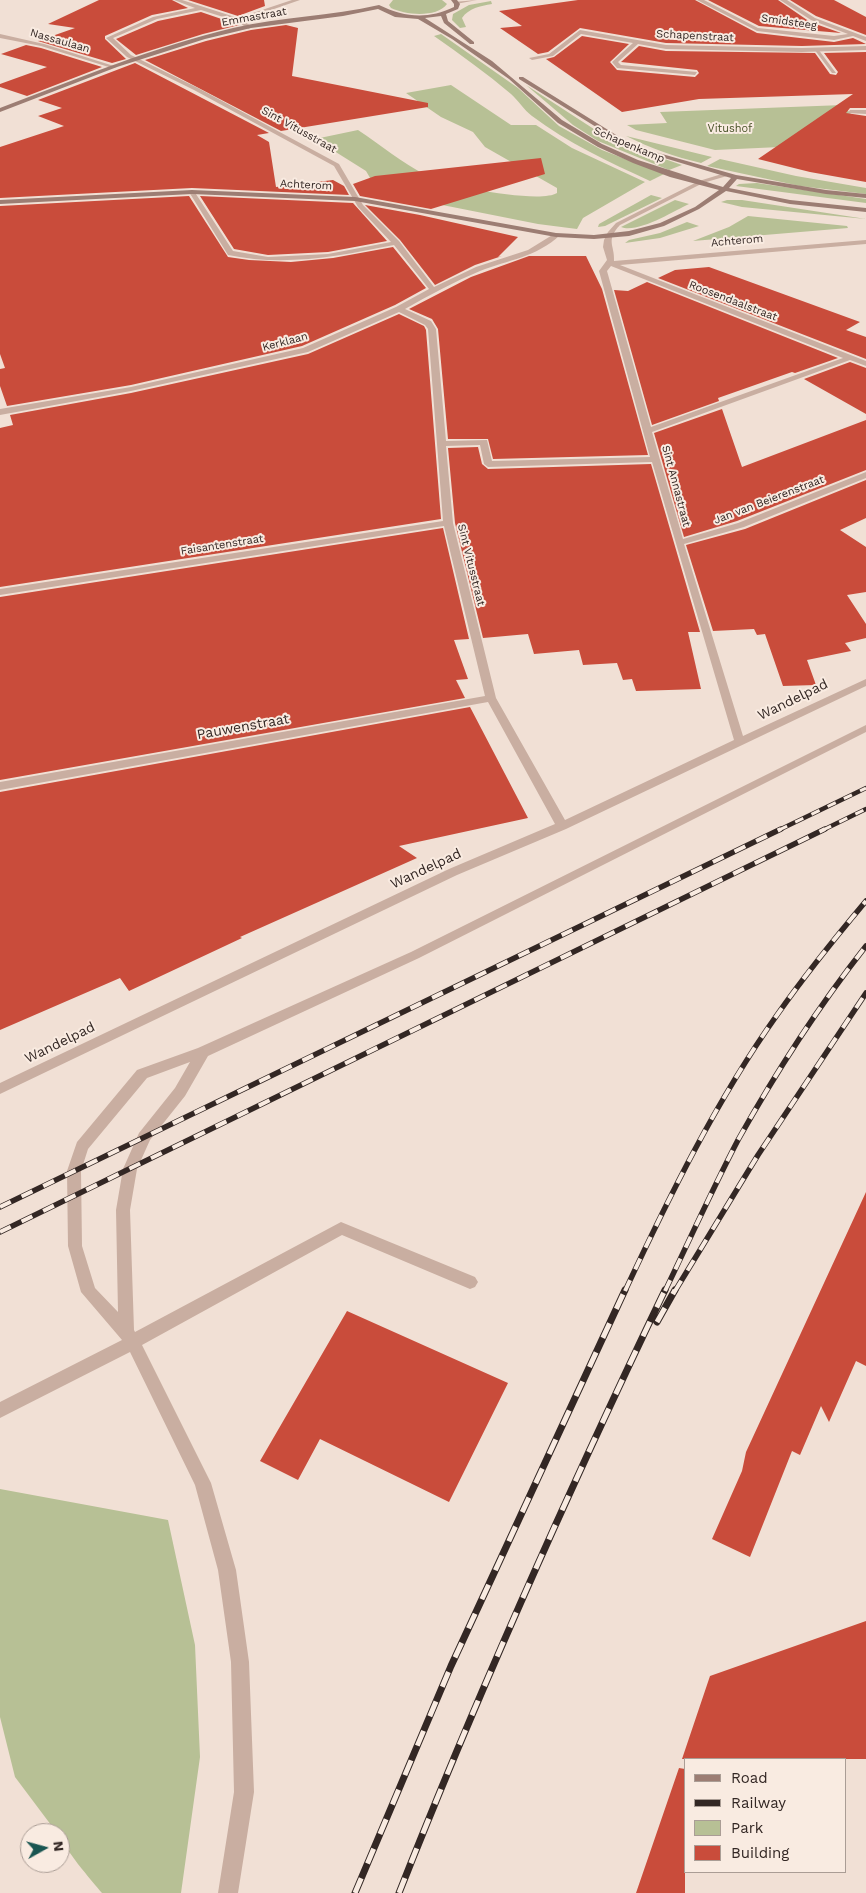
<!DOCTYPE html>
<style>
body{margin:0}
#map{position:relative;width:866px;height:1893px;overflow:hidden;background:#f1e0d5;font-family:"Work Sans",sans-serif}
canvas{display:block}
.legend{position:absolute;left:684px;top:1758px;width:162px;height:115px;box-sizing:border-box;background:#f9ebe1;border:1px solid #aa9d95;margin:0;padding:6px 9px;list-style:none;font-size:15px;color:#332724}
.legend li{display:flex;align-items:center;gap:10px;height:25px}
.legend b{width:25px;border:1px solid #aa9d95}
.north{position:absolute;left:20px;top:1823px;width:50px;height:50px;box-sizing:border-box;background:#f9ebe1;border:1px solid #aa9d95;border-radius:50%;rotate:83deg;font-size:14px;font-weight:700;line-height:20px;text-align:center;color:#332724}
.north::after{content:'';display:block;margin:auto;width:18px;height:22px;background:#195551;clip-path:polygon(50% 0,100% 100%,50% 72%,0 100%)}
</style>
<div id="map">
<canvas width="866" height="1893"></canvas>
<ul class="legend">
<li><b style="height:6px;background:#9c7d73"></b>Road</li>
<li><b style="height:6px;background:#332724"></b>Railway</li>
<li><b style="height:14px;background:#b7c095"></b>Park</li>
<li><b style="height:14px;background:#c94c3b"></b>Building</li>
</ul>
<div class="north">N</div>
</div>
<script>
const ctx = document.querySelector('canvas').getContext('2d');
ctx.lineJoin = 'round';
function fillPath(path, color) { ctx.fillStyle = color; ctx.fill(path, 'evenodd'); }
function strokePath(path, color, width, dash) { ctx.strokeStyle = color; ctx.lineWidth = width; ctx.lineCap = dash ? 'butt' : 'round'; ctx.setLineDash(dash || []); ctx.stroke(path); }
function write(font, color, halo, rows, align = 'center') {
  ctx.font = font + ' "Work Sans",sans-serif'; ctx.lineWidth = 4; ctx.setLineDash([]); ctx.textBaseline = 'middle'; ctx.strokeStyle = halo; ctx.fillStyle = color; for (const [text, x, y, turn = 0] of rows) {
    ctx.save(); ctx.translate(x, y); ctx.rotate((+turn || 0) * Math.PI / 180); ctx.textAlign = isNaN(turn) ? turn : align; if (halo) ctx.strokeText(text, 0, 0); ctx.fillText(text, 0, 0); ctx.restore();
  }
}
fillPath(new Path2D(`
 M393,0h49l5,4c-10,14 -42,11 -56,4l-2,-3z
 M491,1l1,3c-12,2 -23,4 -30,14l4,9 -6,1 -8,-8 1,-6 16,-9z
 M441,34l77,54 41,38 43,24 62,24 -14,7c-41,-19 -82,-38 -118,-65 -8,-6 -14,-16 -21,-22 -25,-21 -51,-40 -77,-58z
 M451,85l60,40h25l36,23 73,34 -62,36 -6,11 -39,-5 -141,-28 -21,-8 -10,-17 -51,-32 43,-9c23,15 44,33 68,45 19,11 114,29 131,18v-5l-72,-41 -12,-15 -32,-15 -35,-24z
 M526,85l74,48 33,15 49,17 -13,5 -71,-29 -25,-16z
 M843,105l23,26v12l-151,7 -79,-20 -9,-5 40,-2 -7,-11z
 M626,136l86,21 -11,6c-26,-6 -51,-15 -75,-27z
 M720,159l76,17 70,12v6l-66,-8 -93,-20z
 M757,183l109,16v4l-130,-17 3,-2z
 M651,195l11,3 -57,28 -7,1 1,-3z
 M675,200l14,4c-15,7 -52,30 -68,23z
 M727,200h15l124,19 -124,-12 -21,-5z
 M748,216l99,10 1,2 -155,13 36,-14z
 M687,222l12,4 -39,12 -35,5 4,-3 31,-7z
 M0,1489l168,31 27,125 5,112 -19,136h-79c-9,-11 -42,-48 -42,-60h-3l-42,-56 -15,-60z`), '#b7c095');
fillPath(new Path2D(`
 M99,0h73l16,8 -36,7 -47,21v3l21,20 -14,4 -74,-22 37,-13 -27,-4z
 M188,0h76l1,6 -27,10z
 M578,0h117l62,33 77,9 19,-4 13,6 -64,2 -136,-3 -86,-15 -32,24 -10,2 -38,-26 22,-2 -23,-15z
 M708,0h70l32,22 31,11 -82,-7z
 M790,0h44l32,17v18l-50,-19z
 M201,12l38,13 -36,9 -67,21 -20,-16 42,-18z
 M286,25l12,3 -6,48 136,27v4l-147,24 -136,-71 61,-19 45,-11z
 M582,36l47,8 -19,18 7,8 78,7 4,-4 -2,-3 -76,-8 18,-16 27,5 149,2 15,21 6,1 2,-3 -14,-19 42,-1v56h-16l-4,5 20,3v66l-56,-10 -52,-13 95,-65 -154,5 -77,13 -76,-53 8,-2z
 M26,45l15,3 61,19 -75,29 -27,-9v-3l47,-17 -46,-13z
 M135,63l134,70 -12,2 12,7 7,45 57,-7 11,6 5,9 -157,-7 -192,10v-51l64,-21 -26,-10 24,-8 -24,-8z
 M541,158l4,16 -114,35 -71,-13 -7,-12 22,-8z
 M189,196l39,61 21,3 42,2 42,-4 60,-11 33,41 -31,17 -93,41 -171,39 -124,21 -7,-20v-17l5,-1 -5,-14v-148z
 M200,196l153,7 34,38 -59,11 -60,3 -34,-6z
 M365,205l55,10 98,22 -20,20 4,-1 -27,9 -40,20 -35,-45z
 M529,256h57l16,33 46,166 -155,4 -5,-20h-40l-10,-110 -6,-10 -23,-10 62,-32z
 M709,267l151,55 -14,8 20,7v22l-208,-81 17,-8z
 M647,282l191,76 -43,15 -3,-1 -74,26 1,3 -67,24 -38,-135 14,1z
 M399,314l25,12 2,4 15,189 -441,68v-159l13,-3 -3,-10 121,-22 177,-39z
 M850,362l16,6v46l-62,-35z
 M722,409l20,58 124,-47v50l-129,51 -53,16 -30,-104z
 M478,447l4,17 6,5 163,-5 49,168h-12l13,57 -65,2 -4,-12 -9,1 -6,-17 -34,2 -4,-15 -45,4 -6,-20 -45,4 -28,-115 -7,-75z
 M866,480v38l-26,12 26,17v45l-19,3 19,29v14l-21,5 6,8 -44,9 9,25 -33,1 -18,-52 -8,1 -3,-6 -41,2 -27,-86 59,-16z
 M443,528l26,111 -15,1 14,39 -12,1 9,18 -465,82v-183z
 M470,707l58,111 -129,28 18,12 -177,79 2,1 -113,53 -9,-13 -120,52v-238z
 M866,1192v174l-10,-5 -27,61 -8,-16 -21,49 -8,-4 -42,106 -38,-18 30,-68 4,-19z
 M347,1311l161,72 -59,119 -129,-63 -22,41 -38,-19z
 M866,1621v138h-184l28,-83z
 M679,1768l6,1v124h-49z`), '#c94c3b');
fillPath(new Path2D(`
 M814,49h4l18,24h-4z
 M850,110h16v4l-18,-1z
 M866,725v7l-447,226 -211,98 -23,40 -35,44 -13,29 -7,41 4,120 1,2 206,-110 134,55 3,5 -3,5 -5,2 -128,-54 -200,110 69,138 25,87 13,92 5,130 -16,101h-20l16,-101 -3,-130 -13,-92 -23,-85 -65,-133 -130,66v-16l122,-62 -41,-48 -13,-46 -1,-75 10,-29 60,-72 61,-22 213,-96zM190,1062l-15,26 -36,45 -16,36 -7,41 2,102 -23,-24 -13,-42 -1,-75 7,-22 59,-71z`), '#c9aea1');
fillPath(new Path2D(`
 M174,0h8l56,18 54,-18h8l-58,20 9,6 -2,3 -13,-8 -35,-11 -44,9 -44,19 18,17 67,33 141,76 24,41 36,36 35,46 42,-20 52,-17 26,-16 6,1c-23,22 -52,25 -80,36 -26,11 -51,24 -75,38l26,12 5,8 10,112 41,-1 5,21 158,-4 -51,-186 8,-11 -4,-13 1,-7 4,-8 8,-9 83,-42 26,-8 3,2 -1,1 -24,7 -83,42c-15,16 -5,20 -6,36l252,-21v4l-246,21 246,96v5l-16,-6 -198,72 31,107 55,-16 128,-51v6l-122,49 -60,17 59,192 123,-57v7l-300,143 -109,46 -457,219v-11l449,-214 106,-45 -67,-122 -488,88v-8l485,-86 -41,-170 -444,69v-6l443,-68 -15,-192 -3,-4 -26,-13 -91,40 -177,39 -131,24v-6l131,-22 172,-39 93,-41 33,-18 -35,-44c-55,11 -109,22 -166,10l-39,-63 1,-1h4l39,60 35,6 60,-3 63,-12 -33,-35 -24,-41 -140,-76 -67,-33 -21,-19 47,-21 42,-9zM611,266l232,92 -192,69 -44,-156zM480,445l4,19 4,3 164,-5 82,278 -169,80 -69,-122 -43,-175 -7,-77z
 M477,0l-21,4 -3,-2z
 M697,0h7l54,28 76,8 14,-2 -37,-14 -31,-20h7l28,18 51,19v4l-13,-5 -19,4 -77,-9z
 M580,30l86,15 136,3 64,-2v4l-64,2 -136,-3 -28,-5 -20,18 3,3 76,7 -2,3 -78,-7 -5,-6 21,-19 -52,-9 -28,22 -21,4 -3,-2 20,-4z
 M0,34l44,10 73,23 -5,1 -71,-22 -41,-8z`), '#c9aea1');
fillPath(new Path2D(`
 M451,0h6l3,4 -2,5 -12,5 2,7 26,21v2h-4l-26,-21 -3,-7 -16,2 67,43 70,59 40,24 36,16 75,24 10,3 8,-9 -80,-24 -34,-14 -98,-61v-2h4l98,61 34,14 81,23 90,15 40,4v4l-40,-4 -89,-15 -8,9 61,12 76,8v4l-76,-8 -64,-13 -27,18 -35,17 -35,10 -35,3 -38,-2 -201,-36 -163,-7 -192,10v-4l192,-10 163,7 201,36 38,2 35,-4 31,-8 35,-16 24,-17 -49,-13 -37,-14 -35,-16 -40,-24 -49,-44 -57,-40 -34,-20 -23,-2 -17,-8 -35,7 -92,12 -46,11 -88,28 -117,45v-4c77,-29 153,-61 233,-80 48,-11 98,-12 146,-23 25,12 48,15 75,2v-3z`), '#9c7d73');
const railFar2 = new Path2D(`
 M779,830l87,-42
 M823,830l43,-21`);
const railFar1 = new Path2D(`
 M0,1207l781,-378
 M0,1232l825,-403
 M625,1291c44,-94 91,-190 152,-276 28,-40 58,-77 89,-114
 M665,1291c24,-50 47,-101 73,-151 38,-68 80,-133 128,-194
 M675,1291l83,-136 108,-162`);
const rail = new Path2D(`
 M657,1322l18,-32
 M355,1893l96,-227 174,-376
 M399,1893c81,-205 171,-405 266,-603`);
strokePath(railFar2, '#332724', 4.5);
strokePath(railFar1, '#332724', 5.5);
strokePath(rail, '#332724', 7);
strokePath(railFar2, '#f9ebe1', 3, [9]);
strokePath(railFar1, '#f9ebe1', 4, [12]);
strokePath(rail, '#f9ebe1', 5, [16]);
write('11px', '#332724', '#f9ebe1', [
 ["Emmastraat",254,17,-10],
 ["Smidsteeg",789,22,8],
 ["Schapenstraat",695,36,3],
 ["Nassaulaan",60,41,16],
 ["Sint Vitusstraat",299,130,29],
 ["Schapenkamp",629,145,23],
 ["Achterom",306,185,3],
 ["Achterom",737,241,-5],
 ["Roosendaalstraat",733,301,21],
 ["Kerklaan",285,342,-15],
 ["Sint Annastraat",676,486,75],
 ["Jan van Beierenstraat",769,500,-21],
 ["Faisantenstraat",222,545,-9],
 ["Sint Vitusstraat",471,565,76]
]);
write('11px', '#475127', '#f9ebe1', [
 ["Vitushof",730,129]
]);
write('14px', '#332724', '#f9ebe1', [
 ["Wandelpad",793,700,-26],
 ["Pauwenstraat",243,727,-10],
 ["Wandelpad",426,869,-25],
 ["Wandelpad",60,1043,-26]
]);
</script>
